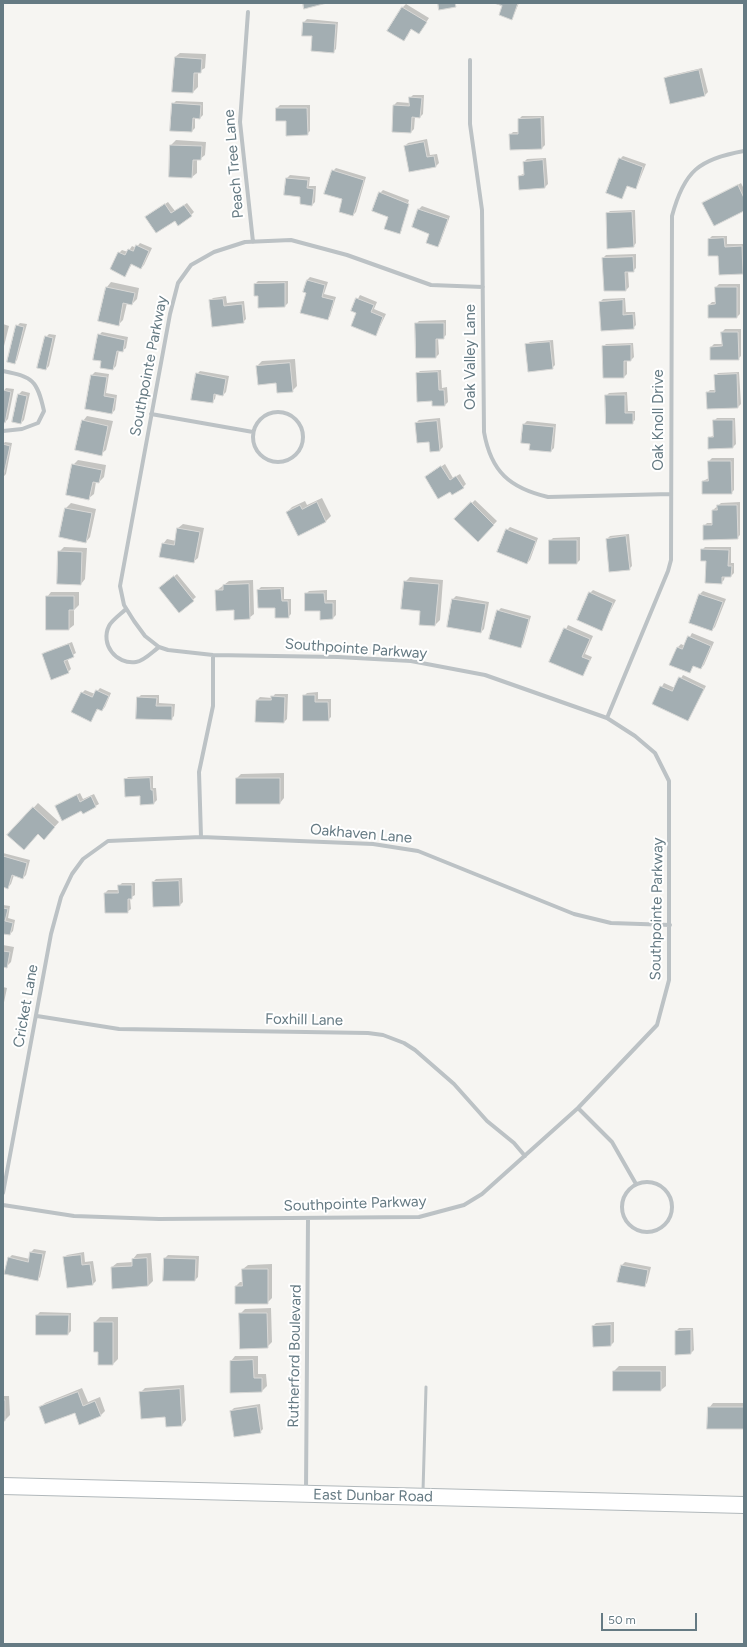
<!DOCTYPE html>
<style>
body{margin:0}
#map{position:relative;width:747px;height:1647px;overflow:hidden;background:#f6f5f2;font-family:Figtree,sans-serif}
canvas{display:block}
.frame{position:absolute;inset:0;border:4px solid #657a83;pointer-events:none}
.scale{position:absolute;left:601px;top:1613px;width:96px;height:18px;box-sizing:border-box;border:2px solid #657a83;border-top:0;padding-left:5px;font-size:12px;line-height:14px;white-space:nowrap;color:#657a83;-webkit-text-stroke:3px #fff;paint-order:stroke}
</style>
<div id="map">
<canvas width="747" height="1647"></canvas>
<div class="frame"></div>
<div class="scale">50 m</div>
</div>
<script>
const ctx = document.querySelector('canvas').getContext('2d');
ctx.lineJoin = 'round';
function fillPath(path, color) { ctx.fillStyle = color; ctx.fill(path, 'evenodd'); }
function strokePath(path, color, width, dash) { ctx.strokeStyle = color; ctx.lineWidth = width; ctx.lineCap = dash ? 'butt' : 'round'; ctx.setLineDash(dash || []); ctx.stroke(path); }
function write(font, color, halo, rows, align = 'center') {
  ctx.font = font + ' Figtree,sans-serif'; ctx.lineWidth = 4; ctx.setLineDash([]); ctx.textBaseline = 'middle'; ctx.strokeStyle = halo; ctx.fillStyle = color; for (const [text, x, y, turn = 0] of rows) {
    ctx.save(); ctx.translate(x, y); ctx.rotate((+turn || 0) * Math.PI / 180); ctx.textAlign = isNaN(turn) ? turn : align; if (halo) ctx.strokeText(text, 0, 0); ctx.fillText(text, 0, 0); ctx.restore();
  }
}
fillPath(new Path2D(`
 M497,3h22l-7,16 -8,-14z
 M406,4l23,14 -10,15 -8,-4 -4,8 -4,-30z
 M307,19l31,3 -2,27 -3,3 -20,-16 -9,-14z
 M180,53l26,1 -1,14 -7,4v15l-5,5 -18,-35z
 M702,68l6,24 -3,3 -34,8 -6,-24 3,-3z
 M413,95h11l-1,19 -3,3h-5l-1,12 -3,3 -17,-27 3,-3 13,1v-5z
 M176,101l27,1v13l-3,3h-5v10l-3,3 -19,-27z
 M280,105h30v26l-3,3 -20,-14 -10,-12z
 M522,116h22l1,29 -3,3 -32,-13 3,-3h6v-13z
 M427,139l3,16 7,-1 2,9 -3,3 -31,-20 3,-3z
 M176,140l30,2 -1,13 -5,4h-3v14l-5,4 -21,-32z
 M623,156l23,8 -8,20 -3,3 -7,-2 -6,12 -2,-38z
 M546,158l2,26 -3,3 -26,-11 6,-3 -1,-11 3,-3z
 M336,168l30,9 -10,35 -3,3 -10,-16 -10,-28z
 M290,175l20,2 -1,9h7l-1,16 -3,3 -10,-9 -17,-2 2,-16z
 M741,183l3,6v21l-40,-6z
 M383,190l26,10 -9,30h2l-3,3 -19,-40z
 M168,202l7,9 12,-8 7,9 -3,3 -16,4 -26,-4z
 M422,206l28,10 -10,27 -3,3 -7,-13 -17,-6 6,-18z
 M635,210l1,33 -3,4 -26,-33 3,-3z
 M712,236h15v8h17v28l-1,1 -24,-18 -10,-16z
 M140,243l12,5 -8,17 -3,3 -9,-4 -7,11 -6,-22 3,-3 6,2 4,-6 4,2z
 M636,254v14l-3,3h-5l1,16 -3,3 -23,-32 3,-3z
 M310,277l18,5 -4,12 12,3 -6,19 -3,3 -20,-27v-12z
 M258,281h30v22l-3,3 -26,-11 -4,-11z
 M111,282l28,6 -2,11 -5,5 -5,-1 -4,17 -5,5 -11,-38z
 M719,284h21v30l-3,3h-28v-12l3,-3h4v-15z
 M360,295l17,7 -3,7 12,5 -10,21 -19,-23 -5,-2z
 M226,296l1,7 17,-2 2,18 -3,3 -33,-21 3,-3z
 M625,298l1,14h9l1,13 -3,3 -33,-26 3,-3z
 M446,320v15l-3,3h-5l1,16 -3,3 -20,-33 3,-3z
 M20,323l7,1 -10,36 -3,3 3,-37z
 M3,324l6,2 -6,24z
 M725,329h16v27l-3,3 -27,-12 3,-3h9l-1,-12z
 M102,332l26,5 -2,11 -4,3 -3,-1 -3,16 -3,3 -11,-8 -3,-26z
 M49,334l7,1 -7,31 -3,3v-32z
 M553,340l2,25 -3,3 -25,-23 3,-3z
 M633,343l1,14 -3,3h-4v14l-3,3h-20l-1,-30 3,-3z
 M295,359l2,27 -5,5 -15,-9 -20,-16 5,-5z
 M441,370l1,18 5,-1 1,15 -3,3 -12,-5 -16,-26 3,-3z
 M200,371l29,5 -3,16 -3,3 -7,-1 -1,5 -3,3 -15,-28z
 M95,372l14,2 -3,19 11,2 -2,15 -3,3 -26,-5 6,-33z
 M739,372l2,32 -3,3 -31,-14 3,-3h6l-1,-14 3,-3z
 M6,388l8,1 -6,30 -3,3 -2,-1v-29z
 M22,391l8,2 -6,27 -3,3 -8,-2 6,-27z
 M627,392l1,19h7v9l-3,3 -26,-27 3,-3z
 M87,416l26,5 -7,29 -5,4 -18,-33z
 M440,418l3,29 -3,3 -10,-9 -14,-18 3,-3z
 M717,418h18l1,26 -3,3 -24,-9 5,-3v-14z
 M527,421l29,3 -2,24 -3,3 -20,-8 -7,-19z
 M5,442l7,1 -6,31 -3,3v-33z
 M712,458h22v32l-3,3 -28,-12 6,-3v-17z
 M78,460l28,5 -2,12 -5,5h-3l-2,12 -5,4 -16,-33z
 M445,464l8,14 7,-4 6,10 -3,3 -13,3 -24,-13z
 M322,498l9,18 -5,5 -28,13 -11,-22 5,-5 13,-6 2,4z
 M475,500l22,21 -19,20 -22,-22z
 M740,502v33l-3,3 -33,-12 3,-3h6v-13l8,-7z
 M71,503l25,6 -6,28 -4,5 -26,-6 6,-28z
 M183,524l21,4 -6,30 -5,4 -30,-18 4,-5 9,2 2,-13z
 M510,527l28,11 -8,22 -3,3 -20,-33z
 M629,534l3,32 -3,3 -22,-30 3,-3z
 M580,537v23l-3,3 -27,-22 3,-3z
 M64,547l23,1 -2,31 -4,5 -22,-32z
 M705,547h26v16h3v10l-3,3h-6l-1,4 -3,3 -19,-33z
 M177,574l19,23 -16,14 -17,-26z
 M410,577l33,3 -3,40 -5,5 -14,-15 -16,-28z
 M253,580l1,34 -5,4 -14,-9 -19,-18 13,-10z
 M261,587h23v12h7v15l-3,3 -30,-27z
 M327,590v10h9v15l-3,3 -12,-8 -15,-16 3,-3z
 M593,590l23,10 -15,30 -11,-37z
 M703,591l23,8 -11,28 -3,3 -22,-8 10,-28z
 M51,592h28v13l-5,5v15l-5,4 -22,-32z
 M456,596l33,6 -5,27 -3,3 -33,-5 5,-28z
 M501,608l30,8 -8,28 -3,3 -22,-36z
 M568,625l25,11 -8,18 7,3 -9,18 -32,-14z
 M692,633l22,9 -10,23 -3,3 -7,-3 -4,7 -20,-8 8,-17 3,-3 4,2z
 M72,642l4,11 -9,5 4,11 -3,3 -25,-17 3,-3z
 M683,675l23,11 -18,34 -35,-17 11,-20 11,5z
 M100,688l11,5 -6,14 -3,3 -4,-1 -7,11 -9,-27 3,-3 10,4z
 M318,692v7h13v18l-3,3 -24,-24 3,-3z
 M275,694h13l-1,25 -3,3 -27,-22 3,-3 12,1z
 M141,695h18v8l16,1 -1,12 -3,3 -33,-21z
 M284,773v25l-4,5 -43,-25 4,-4z
 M153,776v12h3l1,12 -3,3 -14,-8 -15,-15 3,-3z
 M80,793l3,6 11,-5 5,10 -16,9 -1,-3 -26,-4z
 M38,803l21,19 -11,12 -39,1z
 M3,853l27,7 -4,15 -3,3 -9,-3 -3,9 -3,3 -5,-1z
 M182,878l1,24 -3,3 -27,-23 3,-3z
 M122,883h13v12l-5,3 1,11 -4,3 -22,-19 3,-3h11v-4z
 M3,905l7,1 -2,12 7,2 -2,11 -3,3 -7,-1z
 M3,945l11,2 -3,15 -4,4h-4z
 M3,987l4,1 -4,19z
 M34,1249l12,2 -6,26 -3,3 -28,-22 3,-3 18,4 1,-7z
 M84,1252l1,10 8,-1 3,20 -3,3 -29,-26 3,-3z
 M151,1253l2,28 -5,5 -36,-19 5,-4 16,-1v-3l4,-5z
 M168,1255l31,1 -1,21 -3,3 -30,-22z
 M625,1262l26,5 -4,16 -3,3 -25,-5 3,-16z
 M272,1264v34l-5,5 -31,-17 4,-4h3v-13l5,-4z
 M271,1308l1,34 -5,5 -27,-33 5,-5z
 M40,1312l31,1v18l-3,3 -31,-19z
 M100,1317h18v42l-5,5 -18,-42z
 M614,1322v20l-3,3 -17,1 -1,-20 3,-3z
 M679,1328h14l1,22 -3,3 -15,-22z
 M235,1356h23v18h8l1,12 -5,5 -31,-30z
 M619,1366h47v20l-5,4 -47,-19z
 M184,1385l2,35 -4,5 -16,-9 -26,-23 5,-5z
 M82,1388l6,14 12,-5 5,14 -5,5 -60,-8 5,-5z
 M3,1396h6l1,19 -5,5h-2z
 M713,1403h31v25l-35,-20z
 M260,1404l3,25 -3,3 -29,-21 3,-3z`), '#0003');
const building = new Path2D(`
 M303,3h24l-23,6z
 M438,3h17l1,4 -17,3z
 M494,3h24l-6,17 -13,-5 3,-9z
 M402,7l25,15 -8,12 -8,-5 -7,12 -17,-10z
 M303,22l33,2 -2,29 -23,-2 1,-15h-10z
 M175,57l27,2 -1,14h-7l-1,20 -21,-1z
 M699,70l6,26 -35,8 -6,-26z
 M409,97l13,1 -2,20 -8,-1 -1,16 -19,-1 1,-27 16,1z
 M172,103l29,2 -1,14 -7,-1 -1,14 -22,-1z
 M276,108h31l1,27 -22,1v-15h-10z
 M541,118l1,31 -32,1 -1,-16h9v-15z
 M424,142l3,15 7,-1 2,11 -27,5 -5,-26z
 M170,145l32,1 -1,14h-8l-1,18 -23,-1z
 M619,158l24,9 -7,22 -9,-3 -5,13 -16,-6z
 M543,160l2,28 -26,2 -1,-14 6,-1 -1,-13z
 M332,170l32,10 -11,36 -14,-4 3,-13 -18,-5z
 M286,178l22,2 -1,8 7,1 -2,17 -12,-2v-7l-16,-2z
 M738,185l6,13v13l-30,15 -12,-23z
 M379,192l30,12 -9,30 -16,-5 4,-12 -16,-6z
 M165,204l6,9 13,-8 8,11 -14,10 -3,-5 -19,12 -11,-16z
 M418,209l30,10 -10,28 -12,-4 3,-9 -17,-7z
 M632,212l2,35 -27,2 -1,-36z
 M724,238l1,9 17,-1 1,28 -24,1 -1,-19h-10v-17z
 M136,245l13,6 -8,18 -10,-5 -6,13 -15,-8 8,-17 7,3 3,-6 5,2z
 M633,257l1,15h-9l1,19h-22l-2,-33z
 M307,280l18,5 -3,12 12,3 -6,20 -28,-7 6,-20 -3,-1z
 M285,283v24l-27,1v-12h-4v-12z
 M106,287l29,6 -3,12 -9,-2 -4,23 -21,-5z
 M715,287h22v31h-29v-13l7,-1z
 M356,298l18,7 -3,7 12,5 -7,19 -25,-10 5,-13 -5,-2z
 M223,299l1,7 18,-2 2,19 -32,4 -3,-27z
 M623,300v15l10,-1 1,15 -33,2 -2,-29z
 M415,323h29v16h-8v19h-20z
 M16,325l8,2 -9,37 -8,-2z
 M721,332h17l1,28h-29v-13l12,-1z
 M98,334l27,6 -2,12 -6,-1 -4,19 -13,-2 1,-7 -8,-1z
 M45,336l8,2 -7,32 -9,-2z
 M550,342l3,27 -25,3 -3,-28z
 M631,345v16h-7v17h-21l-1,-32z
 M290,363l3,29 -16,1 -1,-10 -18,2 -2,-19z
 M438,372l1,18h5l1,16h-13v-5l-15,1 -1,-29z
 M196,373l30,6 -3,17 -9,-2 -1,9 -22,-3z
 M737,374l1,34 -31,1 -1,-17h9l-1,-17z
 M91,375l16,2 -3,19 11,2 -3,16 -27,-5z
 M3,390l8,2 -6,31 -2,-1z
 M18,394l9,2 -6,28 -9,-2z
 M605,395h20v18h8v11h-27z
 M82,420l26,6 -6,30 -27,-6z
 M713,420h20v28l-25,1v-12h5z
 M437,421l3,30 -10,1 -1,-10 -12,1 -2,-20z
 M523,424l31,3 -3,25 -22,-2 1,-6 -9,-1z
 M3,444l7,2 -7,32z
 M708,461h23l1,33h-30v-13h6z
 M72,464l30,6 -3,13 -6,-1 -4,18 -23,-5z
 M441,466l9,14 6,-4 8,12 -12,7 -2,-3 -12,7 -13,-22z
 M317,502l9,20 -28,14 -12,-24 14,-7 2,4z
 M471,502l23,23 -16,17 -24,-23z
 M717,505h20l1,34 -35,1v-15h9v-15h5z
 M65,508l27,5 -6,30 -27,-6z
 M177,528l23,4 -6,31 -35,-6 3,-14 12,2z
 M506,529l30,12 -9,23 -30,-12z
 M626,536l4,34 -21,2 -3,-33z
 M549,540h28v24h-28z
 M701,549l28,1 -1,16h4l-1,11h-9v7l-17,-1 1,-22h-5z
 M58,551l24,1 -1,33 -24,-1z
 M174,576l20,25 -15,12 -20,-25z
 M404,581l35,3 -4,42 -16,-1 1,-14 -19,-2z
 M249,584l1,35 -16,1v-10l-18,1 -1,-21h8v-5z
 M281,589l1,12h6l1,17h-14v-10h-17l-1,-18z
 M589,592l24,11 -11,28 -25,-11z
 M305,593h19l1,10h8v16l-13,1v-9h-15z
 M699,594l24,8 -11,29 -23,-8z
 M46,596h28v14h-5v20h-23z
 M452,599l34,5 -5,29 -34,-6z
 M497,610l32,9 -8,29 -32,-9z
 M564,628l26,11 -8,18 8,3 -7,16 -34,-14z
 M688,636l23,10 -10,23 -8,-3 -3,7 -21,-8 8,-18 5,2z
 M69,644l5,13 -10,4 5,12 -18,7 -9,-26z
 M679,677l25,12 -16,32 -36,-17 8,-18 12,5z
 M96,690l13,6 -7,15 -5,-2 -6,13 -20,-10 10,-20 11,5z
 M303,695h12v7h13l1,19h-26z
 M271,696l14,1 -1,26 -29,-1 1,-22h15z
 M137,697l20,1 -1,8h16v14l-36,-1z
 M150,778l1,12h2l1,14 -14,1v-9l-15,1 -1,-18z
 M236,778h44v26h-44z
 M77,795l3,7 11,-6 5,11 -13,7 -2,-3 -19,10 -7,-15z
 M33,807l22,20 -11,13 -6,-6 -14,16 -17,-15z
 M3,856l24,7 -4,16 -11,-4 -4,14 -5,-2z
 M179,881l1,25 -27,1 -1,-25z
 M118,885h14v14h-4v14h-23l-1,-20h14z
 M3,908l5,1 -3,12 8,2 -3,12 -7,-1z
 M3,951l7,1 -3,16 -4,-1z
 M30,1252l13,2 -5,27 -34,-7 4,-17 20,5z
 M81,1255l1,10 8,-1 3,21 -26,3 -4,-31z
 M147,1258l1,28 -36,3 -1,-22 21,-1v-7z
 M164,1258l32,1 -1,22h-32z
 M621,1265l27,5 -3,17 -28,-5z
 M242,1269h26v35h-33v-18h7z
 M239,1313h28l1,35 -28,1z
 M36,1315h33l-1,20h-32z
 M94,1322h19v43h-15v-13h-4z
 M611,1325v21l-18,1 -1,-21z
 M691,1330v24l-16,1v-24z
 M253,1360l1,18h8v14l-32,1v-32z
 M613,1371h48v20h-48z
 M180,1389l2,37 -16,1 -1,-10 -24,2 -2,-27z
 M78,1392l5,14 12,-5 6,15 -22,9 -4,-12 -30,11 -6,-17z
 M3,1400h2v21h-2z
 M257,1407l4,26 -27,4 -4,-26z
 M708,1407h36v22h-37z`);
fillPath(building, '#a3aeb2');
strokePath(building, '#d7d7d5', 1);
const secondary = new Path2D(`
 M3,1486l741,19`);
strokePath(secondary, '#b1b8bb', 18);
strokePath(new Path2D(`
 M423,1491l3,-104`), '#bcc2c5', 3);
strokePath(new Path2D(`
 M248,12l-8,110 13,120
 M470,60v64l12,86 2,222c7,40 26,56 64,65l123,-3
 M3,371c30,6 34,9 41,40l-6,12 -16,6 -19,2
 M253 437a25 25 0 1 1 50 0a25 25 0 1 1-50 0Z
 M151,414l102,18
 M126,609c-5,5 -14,11 -17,17 -9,18 7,39 27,36 8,-1 16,-10 23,-15
 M607,718l61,-147 3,-11 1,-344c12,-45 27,-57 72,-65
 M201,837l-2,-65 14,-66v-51
 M37,1016l82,13 249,4 15,2 21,8 11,7 39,34 33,37 27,22 11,13
 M578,1108l34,34 24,42
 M622 1207a25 25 0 1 1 50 0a25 25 0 1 1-50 0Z
 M3,1193l48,-259 10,-37 11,-23 11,-15 25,-18 93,-4 172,7 45,7 156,63 37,9 59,2
 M3,1205l71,11 85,3 260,-2 45,-12 18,-11 96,-86 79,-83 12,-45v-199l-14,-28 -20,-17 -28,-18 -122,-43 -74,-14 -73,-4 -125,-2 -45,-5 -9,-3 -14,-11 -11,-15 -10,-16 -4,-19 50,-272 8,-31 13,-18 23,-13 31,-10 46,-2 56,15 84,30 52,2
 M306,1490l2,-271`), '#bcc2c5', 4);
strokePath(secondary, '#fff', 16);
write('15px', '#657a83', '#fff', [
 ["Peach Tree Lane",234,164,-95],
 ["Oak Valley Lane",471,357,-90],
 ["Southpointe Parkway",149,366,-79],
 ["Oak Knoll Drive",659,420,-90],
 ["Southpointe Parkway",356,649,4],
 ["Oakhaven Lane",361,834,5],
 ["Southpointe Parkway",657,909,-89],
 ["Cricket Lane",26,1006,-80],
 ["Foxhill Lane",304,1020,1],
 ["Southpointe Parkway",355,1204,-2],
 ["Rutherford Boulevard",295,1356,-89],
 ["East Dunbar Road",373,1496,1]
]);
</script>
